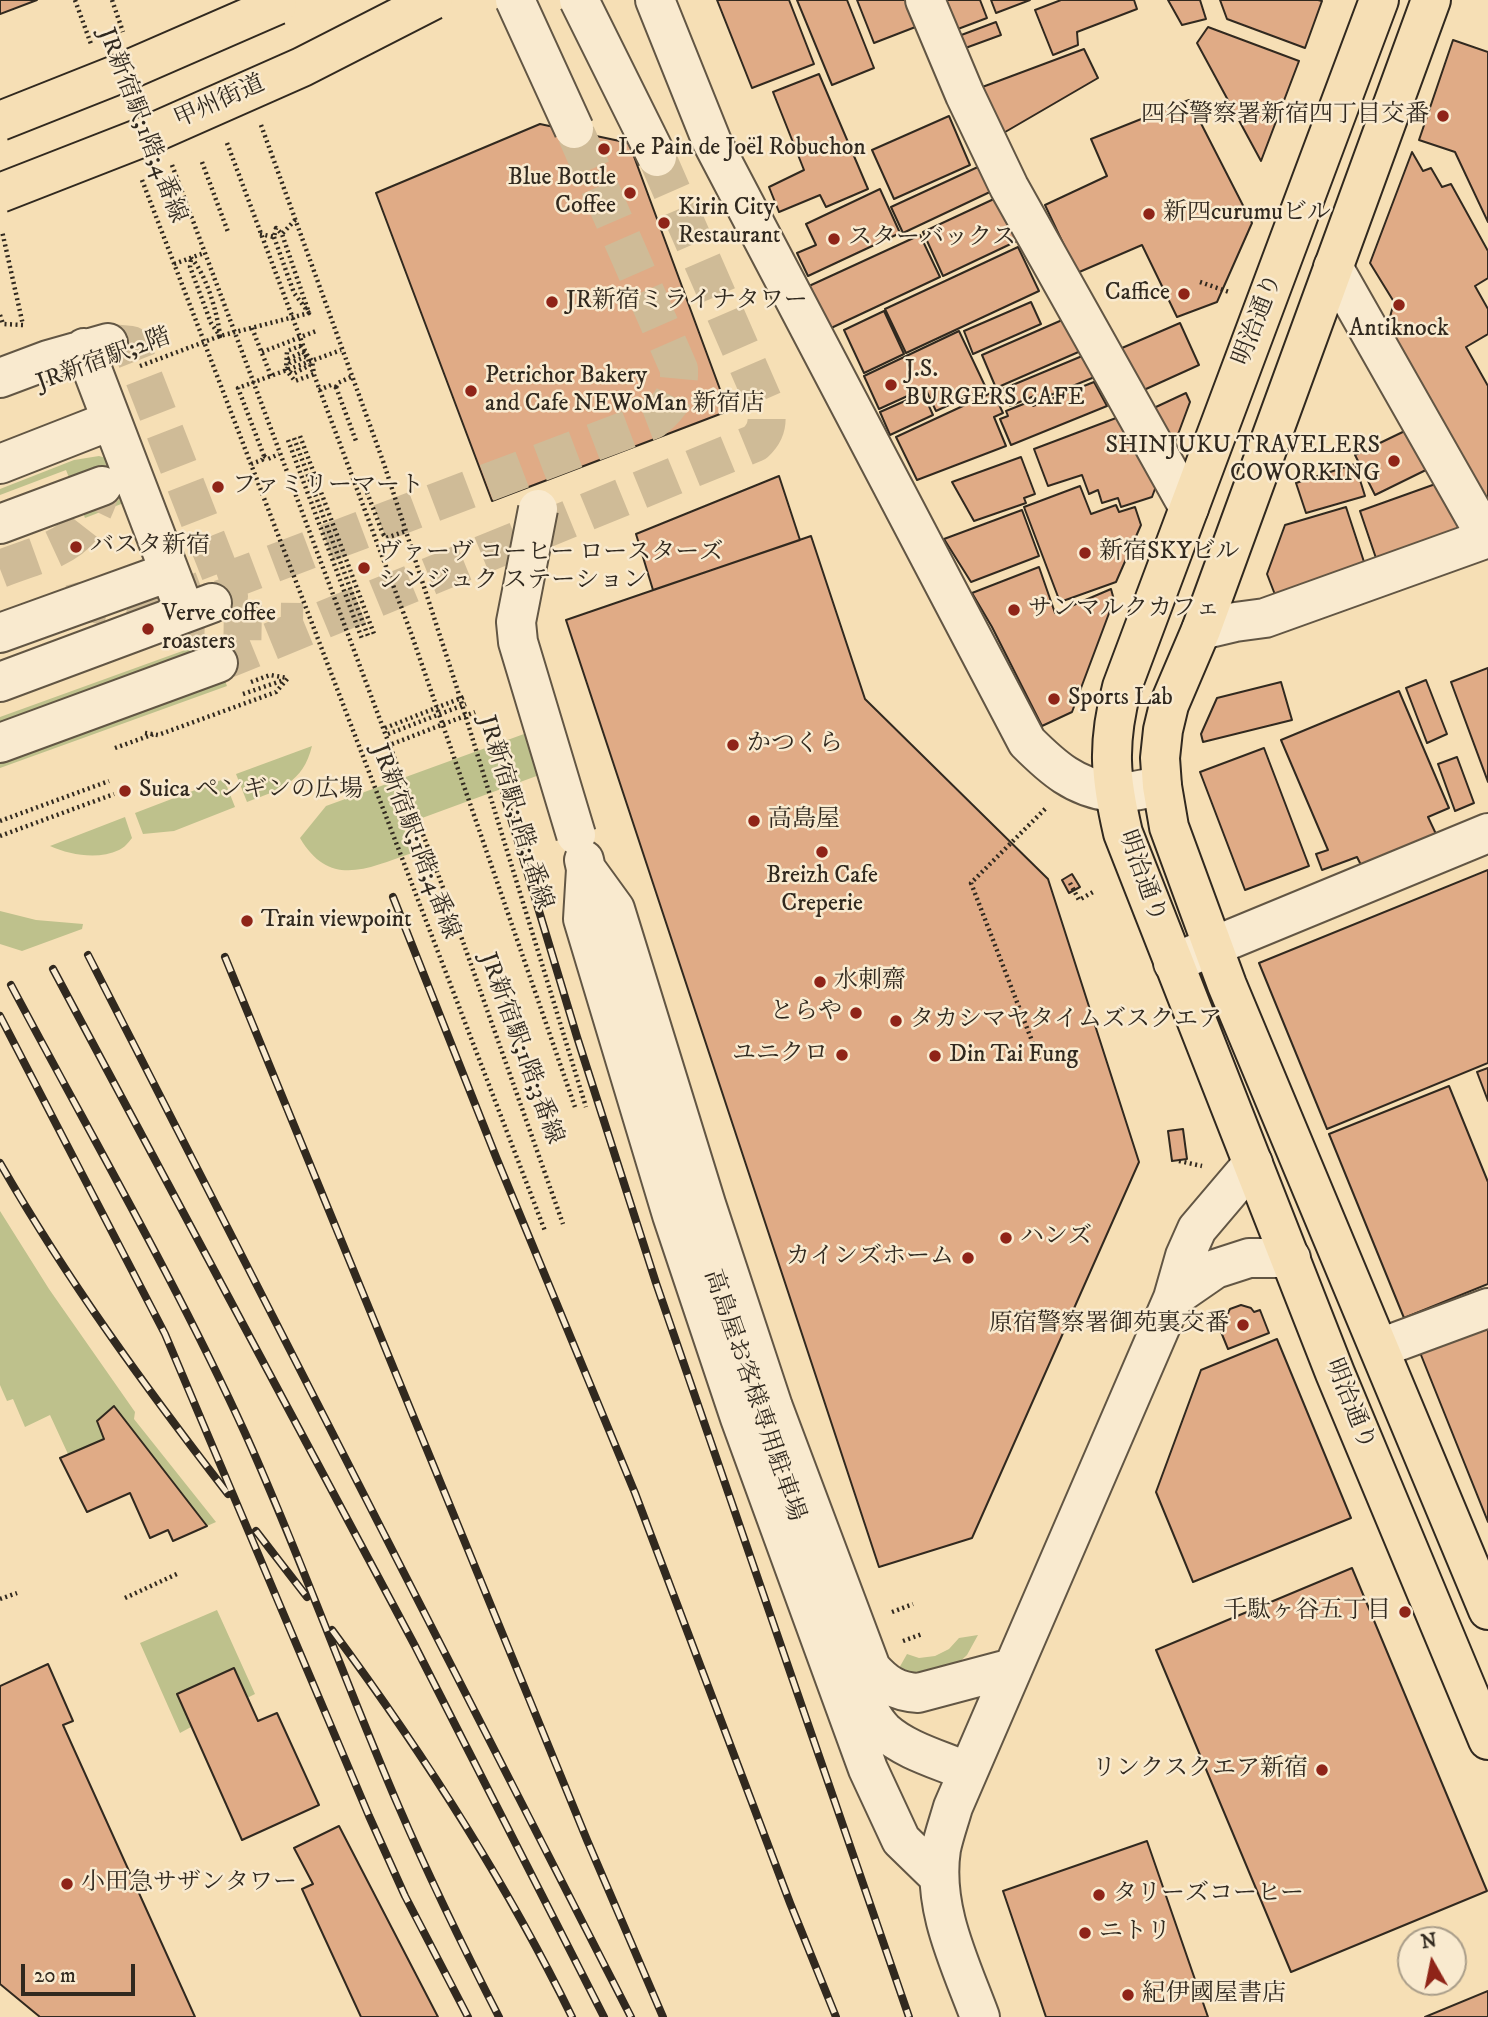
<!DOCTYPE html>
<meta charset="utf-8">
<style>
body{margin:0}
#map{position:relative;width:1488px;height:2017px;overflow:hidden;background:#f6dfb5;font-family:"IM FELL DW Pica",serif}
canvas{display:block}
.north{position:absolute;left:1397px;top:1926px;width:70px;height:70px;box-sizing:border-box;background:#f9eacf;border:2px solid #a99d89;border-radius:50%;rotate:351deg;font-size:19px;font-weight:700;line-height:28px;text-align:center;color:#31291f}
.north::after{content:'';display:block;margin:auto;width:24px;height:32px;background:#8f2418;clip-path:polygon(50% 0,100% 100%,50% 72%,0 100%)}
.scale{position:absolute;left:21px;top:1964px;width:114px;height:32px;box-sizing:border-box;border:4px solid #31291f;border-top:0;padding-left:9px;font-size:21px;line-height:24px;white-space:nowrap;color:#31291f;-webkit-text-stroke:5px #f9eacf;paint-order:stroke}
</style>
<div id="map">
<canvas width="1488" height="2017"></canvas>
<div class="north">N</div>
<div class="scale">20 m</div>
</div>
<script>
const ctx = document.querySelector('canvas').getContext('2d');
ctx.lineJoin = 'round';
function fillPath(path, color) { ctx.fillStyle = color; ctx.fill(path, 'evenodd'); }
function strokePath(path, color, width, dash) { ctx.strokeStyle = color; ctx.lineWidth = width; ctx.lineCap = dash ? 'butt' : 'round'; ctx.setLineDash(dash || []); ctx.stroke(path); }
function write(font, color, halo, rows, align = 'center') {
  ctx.font = font + ' "IM FELL DW Pica","Noto Serif JP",serif'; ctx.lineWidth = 5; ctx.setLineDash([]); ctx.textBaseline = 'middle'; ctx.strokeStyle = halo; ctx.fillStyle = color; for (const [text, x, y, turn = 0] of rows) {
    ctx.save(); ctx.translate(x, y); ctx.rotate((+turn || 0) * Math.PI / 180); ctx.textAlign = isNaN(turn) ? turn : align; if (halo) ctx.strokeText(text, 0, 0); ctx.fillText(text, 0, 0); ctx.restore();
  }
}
fillPath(new Path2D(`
 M99,456l14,4 21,39 -49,19 -19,-48 -66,25v-6l74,-29z
 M210,641l17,45 -227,82v-51z
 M557,722l15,41 -169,62 9,28c-44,15 -82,36 -112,-15l26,-32z
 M312,746c-9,37 -33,44 -65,56l-11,-28z
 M224,779l11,28 -61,24 -31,3 -8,-21z
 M125,817l7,21c-3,4 -8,10 -13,12 -21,10 -49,5 -69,-4z
 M0,911l36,9 47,4 -1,5 -60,22 -22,-7z
 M0,1211l49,78 86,123 -1,7 82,103 -9,4 -93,-120 -17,15 7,18 -36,15 -18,-39 -25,12 -12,-28 -6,2 -7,-16z
 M217,1610l38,84 -8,4 -70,-4 14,33 -11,6 -40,-90z
 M978,1635l-11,20 -12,11 -34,11 -23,-7 9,-16 12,4 16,-2 14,-7 10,-11z`), '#bec18c');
const building = new Path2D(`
 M0,0h37l-37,14z
 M717,0h72l25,64 -62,24z
 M797,0h50l27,68 -42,17z
 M857,0h50l11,26 -44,17z
 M938,0h42l7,18 -37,14z
 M991,0h39l-34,13z
 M1061,0h73l3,9 -60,23 1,13 -25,10 -18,-45z
 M1168,0h32l6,19 -24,6z
 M1220,0h98l4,1 -17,47 -78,-29z
 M996,22l5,13 -41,15 -4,-13z
 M1208,27l91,34 -38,100 -64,-118z
 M1453,40l35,12v170l-33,-70 -36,-12z
 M1084,49l14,29 -98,57 -23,-46z
 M819,74l49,115 -42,18 -6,-12 -41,17 -10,-25 35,-17 -31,-78z
 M1189,100l63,123 -35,79 -40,15 -35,-72 -65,28 -32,-68 62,-29 -16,-37z
 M949,116l21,49 -76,34 -22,-49z
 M540,124l89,19 99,268 -236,90 -116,-308z
 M1412,152l11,19 8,-3 11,19 9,-3 37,67v27l-13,8 13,23v25l-22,13 22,39v126l-102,-180 8,-30 -24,-39z
 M980,166l12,25 -89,42 -12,-26z
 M880,189l20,44 -92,43 -11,-23 19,-8 -10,-21z
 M996,198l21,43 -74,35 -20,-44z
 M920,235l20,42 -111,52 -20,-43z
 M1018,247l21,44 -133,62 -21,-44z
 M1031,302l10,22 -68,30 -9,-23z
 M884,311l20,43 -40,19 -20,-43z
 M1069,317l14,33 -87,38 -14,-33z
 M1180,323l19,42 -64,29 -20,-43z
 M959,331l27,57 -50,23 -11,-23 -46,21 -15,-33z
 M1087,354l10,22 -61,25 -2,-5 -24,10 -7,-17z
 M1094,382l13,24 -96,39 -11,-26 8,-3 -2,-5 25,-10 2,5z
 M993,392l10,21 -9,4 12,29 -89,34 -21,-43z
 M923,393l10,22 -43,20 -10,-23z
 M1186,393l4,9 -23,62 -24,-51z
 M1124,415l35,63 -7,19 -31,10 -3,-9 -16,5 -4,-13 -9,4 -7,-19 -34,11 -14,-37z
 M1411,428l21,39 -57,28 -20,-40z
 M1021,457l14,37 -11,4 2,5 -52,18 -22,-39z
 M1355,464l10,32 -59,17 -10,-30z
 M779,476l21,64 -147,50 -17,-56z
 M1441,482l21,48 -83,37 -19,-56z
 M1080,486l11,28 25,-9 3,7 16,-5 6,18 -25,57 -56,20 -36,-95z
 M1346,507l21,64 -88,34 -12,-31 18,-49z
 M1022,510l17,46 -68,26 -27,-43z
 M811,536l54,163 183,180 91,283 -167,376 -93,29 -313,-947z
 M1039,567l16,46 56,-24 3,11 -42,112 -30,14 -50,-99 -20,-34z
 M1488,668v114l-37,-100z
 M1426,680l21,54 -20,9 -21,-55z
 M1281,682l11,38 -89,22 -2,-8 16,-36z
 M1399,691l50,117 -21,9 8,17 -74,33 -5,-10 -35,13 -6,-16 12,-4 -47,-110z
 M1264,748l45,118 -64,24 -45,-118z
 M1457,757l17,46 -19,8 -17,-47z
 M1488,870v193l-161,66 -68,-166z
 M1072,874l8,13 -11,6 -7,-13z
 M1488,1068v33l-11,-29z
 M1449,1086l39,96v102l-84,34 -75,-184z
 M1183,1129l4,30 -15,2 -4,-30z
 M1241,1305l10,3 3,4 6,-2 9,23 -41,16 -9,-22 7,-4 -1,-4 5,-10z
 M1488,1322v200l-69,-172z
 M1277,1339l74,179 -158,64 -37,-90 45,-122z
 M114,1406l93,120 -34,15 -5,-11 -18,8 -20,-45 -43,19 -27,-54 44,-19 -7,-18z
 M1352,1568l135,323 -196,81 -135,-322z
 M48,1664l25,57 -10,4 132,292h-155l-40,-33v-298z
 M234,1668l24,53 19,-8 42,92 -77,35 -65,-146z
 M339,1826l99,191h-77l-59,-128 11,-5 -19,-36z
 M1147,1841l61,176h-162l-43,-126z
 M1488,1991v26h-63z`);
fillPath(building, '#e0ab86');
strokePath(building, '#31291f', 2);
strokePath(new Path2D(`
 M110,343l21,2 98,251 -9,3
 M0,569c54,-21 85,-21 102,-83l26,-9
 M170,581l12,11 8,3 463,-175c18,-14 27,-28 26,-51l-105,-240
 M71,604l10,-3 93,19v-13
 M167,622l7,-2 129,2
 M218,663l537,-220c13,-12 13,-22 10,-38l-108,-248`), '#cfbb97', 38, [38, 19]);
const minor = new Path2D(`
 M655,0l57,142 315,600c25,25 48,46 85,50 15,2 34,-4 50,-6
 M925,0l40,95 44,92 180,321
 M1333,267l154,271
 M84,348l101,264
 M0,378l48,-18 60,-17
 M0,464l110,-43
 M0,524l102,-38
 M1201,630l34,-8 30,-4 223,-80
 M0,633l169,-61
 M0,682l212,-79
 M0,743l218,-80
 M584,860l2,9 29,40 91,295 67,203 98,261c14,16 26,24 47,25l94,-25
 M586,869l-3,50 89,296 68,203 128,351 33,71 38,37
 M1173,963l315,-130
 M1173,1298l42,-29 34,-11h42
 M1380,1348l108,-40
 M857,1684c7,16 14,34 27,47 22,20 57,29 84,41
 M980,2017c-20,-54 -48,-109 -39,-168 3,-14 8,-28 12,-42l220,-509 12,-42 12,-27 56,-66`);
const major = new Path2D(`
 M1379,0l-257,687c-15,57 -12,90 1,146l212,540 153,367
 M1431,0l-230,630 -32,75 -6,25 -3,28 2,28 7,41 58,158 261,625`);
strokePath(minor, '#625644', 42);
strokePath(major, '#31291f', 42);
strokePath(new Path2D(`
 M75,0l16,44
 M112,0l11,32
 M261,125l123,339 72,221 130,422
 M227,143l184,490 165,477
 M202,162l26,70
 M172,165l285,760 106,299
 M142,180l403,1051
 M260,234l14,3 2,-9 6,6 14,-15
 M274,237l20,56 15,20 -27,-79
 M191,258c15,15 27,57 29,78l-9,-13 -21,-56z
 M174,264l30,-11
 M1200,282l29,10
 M0,315l3,9 20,1 -21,-94
 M252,328l19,48
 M300,346l12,15 2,13 -19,7 -9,-11 1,-19z
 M262,352l54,-21
 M288,359l15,-7 2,2
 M140,366l80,-30 89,-23
 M287,369l3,-6 15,-6 3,2
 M290,372l3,2 17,-9
 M336,387l20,54
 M336,387l2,-4 15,-7
 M319,390l12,-5 5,2
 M300,436l74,198
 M294,438l74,198
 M288,440l74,199
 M264,456l-26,-68 103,-38
 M264,456l4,3 11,-5
 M251,464l11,-4 2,-4
 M363,482l20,52
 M383,534l3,4 20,-7
 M251,682l19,-7 18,3
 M243,694l41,-14
 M385,728l79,-31
 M145,733l13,2 118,-43 12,-14
 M388,734l78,-30
 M392,744l83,-32
 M115,748l39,-14
 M0,821l109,-40
 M0,836l114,-42
 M1070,883l9,17 14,-8
 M1039,1059l-68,-176 75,-75
 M1179,1161l23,5
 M125,1598l54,-25
 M0,1599l17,-6
 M892,1612l21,-8
 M903,1641l19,-7`), '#31291f', 4.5, [2, 3.5]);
strokePath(minor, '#f9eacf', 38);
strokePath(major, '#f6dfb5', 38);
const rail = new Path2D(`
 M504,795l73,242 79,246 253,734
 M393,897l103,260 139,336 155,410 46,114
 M88,955l543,1062
 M225,957l362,883 76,177
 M53,969l361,675 190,373
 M11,985c79,149 164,295 234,448 55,122 100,249 153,372 31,72 65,142 101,212
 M0,1016l165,318 204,482 36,80 63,121
 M0,1163c67,117 146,225 228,331
 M256,1531l51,66
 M332,1630c91,123 173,250 240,387`);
strokePath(rail, '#31291f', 8);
strokePath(rail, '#f9eacf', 5, [16]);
const minorBridge = new Path2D(`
 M515,0l59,129
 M579,0l78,157
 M538,509l-22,113 2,20 58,193`);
const highwayBridge = new Path2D(`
 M0,121l121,-48 156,-68
 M0,193l146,-57 156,-69 131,-67`);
strokePath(minorBridge, '#625644', 42, []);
strokePath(highwayBridge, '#31291f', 42, []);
strokePath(minorBridge, '#f9eacf', 38);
strokePath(highwayBridge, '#f6dfb5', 38);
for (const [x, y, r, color] of [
 [1443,116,7,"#8f2418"],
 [604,149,7,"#8f2418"],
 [630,193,7,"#8f2418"],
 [1149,214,7,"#8f2418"],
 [664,223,7,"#8f2418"],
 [834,239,7,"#8f2418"],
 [1184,294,7,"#8f2418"],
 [552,302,7,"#8f2418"],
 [1399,305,7,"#8f2418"],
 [891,385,7,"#8f2418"],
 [471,391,7,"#8f2418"],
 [1394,461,7,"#8f2418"],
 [218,487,7,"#8f2418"],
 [76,547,7,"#8f2418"],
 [1085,553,7,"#8f2418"],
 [364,568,7,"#8f2418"],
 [1014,610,7,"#8f2418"],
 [148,629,7,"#8f2418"],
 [1054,699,7,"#8f2418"],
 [733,745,7,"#8f2418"],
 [125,791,7,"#8f2418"],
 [754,821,7,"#8f2418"],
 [822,852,7,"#8f2418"],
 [247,921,7,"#8f2418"],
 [820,982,7,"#8f2418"],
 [856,1013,7,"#8f2418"],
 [896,1021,7,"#8f2418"],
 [842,1055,7,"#8f2418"],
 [935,1056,7,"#8f2418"],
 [1006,1238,7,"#8f2418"],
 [968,1258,7,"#8f2418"],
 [1243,1325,7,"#8f2418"],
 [1405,1612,7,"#8f2418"],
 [1322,1770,7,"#8f2418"],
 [67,1884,7,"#8f2418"],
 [1099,1895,7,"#8f2418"],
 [1085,1933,7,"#8f2418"],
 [1128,1995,7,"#8f2418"]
]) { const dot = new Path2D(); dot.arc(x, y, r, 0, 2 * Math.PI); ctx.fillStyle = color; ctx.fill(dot); strokePath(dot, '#f9eacf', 2.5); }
write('24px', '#31291f', '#f9eacf', [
 ["甲州街道",220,103,-24],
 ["JR新宿駅;1階;4番線",141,126,69],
 ["明治通り",1259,320,-69],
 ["JR新宿駅;2階",104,361,-20],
 ["JR新宿駅;1階;1番線",514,813,73],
 ["JR新宿駅;1階;4番線",414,842,69],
 ["明治通り",1141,877,70],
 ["JR新宿駅;1階;3番線",520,1049,70],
 ["高島屋お客様専用駐車場",753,1396,71],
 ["明治通り",1349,1405,68]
]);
write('24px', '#31291f', '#f9eacf', [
 ["四谷警察署新宿四丁目交番",1429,116,"right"],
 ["Le Pain de Joël Robuchon",618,149],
 ["Blue Bottle",616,179,"right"],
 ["Coffee",616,207,"right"],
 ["Kirin City",678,209],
 ["Restaurant",678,237],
 ["新四curumuビル",1163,214],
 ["スターバックス",848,239],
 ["Caffice",1170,294,"right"],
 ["JR新宿ミライナタワー",566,302],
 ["Antiknock",1399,330,"center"],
 ["J.S.",905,371],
 ["BURGERS CAFE",905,399],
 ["Petrichor Bakery",485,377],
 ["and Cafe NEWoMan 新宿店",485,405],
 ["SHINJUKU TRAVELERS",1380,447,"right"],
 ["COWORKING",1380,475,"right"],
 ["ファミリーマート",232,487],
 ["バスタ新宿",90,547],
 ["新宿SKYビル",1099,553],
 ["ヴァーヴ コーヒー ロースターズ",378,554],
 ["シンジュク ステーション",378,582],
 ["サンマルクカフェ",1028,610],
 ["Verve coffee",162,615],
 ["roasters",162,643],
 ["Sports Lab",1068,699],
 ["かつくら",747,745],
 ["Suica ペンギンの広場",139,791],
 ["高島屋",768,821],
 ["Breizh Cafe",822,877,"center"],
 ["Creperie",822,905,"center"],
 ["Train viewpoint",261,921],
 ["水刺齋",834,982],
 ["とらや",842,1013,"right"],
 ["タカシマヤタイムズスクエア",910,1021],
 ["ユニクロ",828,1055,"right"],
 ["Din Tai Fung",949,1056],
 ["ハンズ",1020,1238],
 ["カインズホーム",954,1258,"right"],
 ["原宿警察署御苑裏交番",1229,1325,"right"],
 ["千駄ヶ谷五丁目",1391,1612,"right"],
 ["リンクスクエア新宿",1308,1770,"right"],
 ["小田急サザンタワー",81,1884],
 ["タリーズコーヒー",1113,1895],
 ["ニトリ",1099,1933],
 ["紀伊國屋書店",1142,1995]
], 'left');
</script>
